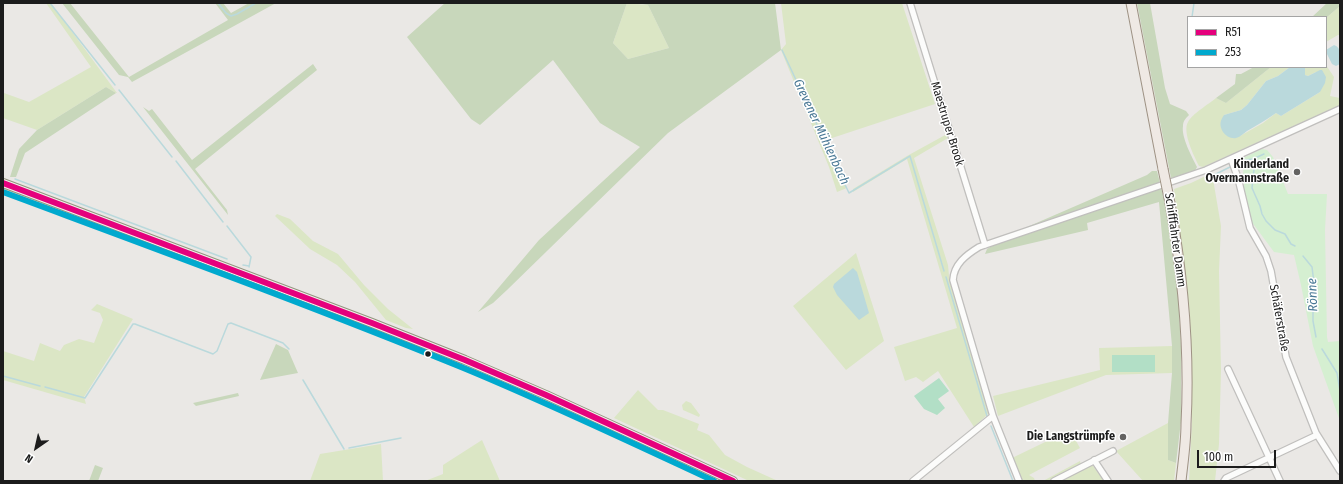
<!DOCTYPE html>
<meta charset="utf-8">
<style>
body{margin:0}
#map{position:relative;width:1343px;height:484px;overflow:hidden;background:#eae8e5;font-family:"Fira Sans Condensed",sans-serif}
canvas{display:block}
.frame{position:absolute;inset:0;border:4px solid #1c1c1c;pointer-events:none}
.legend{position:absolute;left:1187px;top:16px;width:140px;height:52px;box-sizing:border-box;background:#fff;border:1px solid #a4a4a4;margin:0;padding:5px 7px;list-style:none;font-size:12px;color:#1c1c1c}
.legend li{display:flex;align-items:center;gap:8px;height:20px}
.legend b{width:20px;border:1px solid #a4a4a4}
.north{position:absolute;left:16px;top:428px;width:40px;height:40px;-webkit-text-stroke:3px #fff;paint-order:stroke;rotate:214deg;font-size:11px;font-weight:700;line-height:16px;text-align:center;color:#1c1c1c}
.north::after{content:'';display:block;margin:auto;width:14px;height:18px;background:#1c1c1c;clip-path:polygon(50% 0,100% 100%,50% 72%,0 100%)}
.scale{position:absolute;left:1197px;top:450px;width:79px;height:18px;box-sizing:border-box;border:2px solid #1c1c1c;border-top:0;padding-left:5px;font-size:12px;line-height:14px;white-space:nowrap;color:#1c1c1c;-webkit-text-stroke:3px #fff;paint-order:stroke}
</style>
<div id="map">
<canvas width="1343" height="484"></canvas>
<div class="frame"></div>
<ul class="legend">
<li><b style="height:5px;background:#e5007d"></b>R51</li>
<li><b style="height:5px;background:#00a9ce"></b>253</li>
</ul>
<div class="north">N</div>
<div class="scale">100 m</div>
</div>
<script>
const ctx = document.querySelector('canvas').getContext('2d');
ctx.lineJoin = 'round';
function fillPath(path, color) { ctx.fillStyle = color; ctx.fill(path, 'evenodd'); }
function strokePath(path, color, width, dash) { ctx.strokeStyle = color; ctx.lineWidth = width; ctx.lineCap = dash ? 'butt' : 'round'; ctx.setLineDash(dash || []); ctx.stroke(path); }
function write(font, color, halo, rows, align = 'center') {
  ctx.font = font + ' "Fira Sans Condensed",sans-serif'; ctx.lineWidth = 3; ctx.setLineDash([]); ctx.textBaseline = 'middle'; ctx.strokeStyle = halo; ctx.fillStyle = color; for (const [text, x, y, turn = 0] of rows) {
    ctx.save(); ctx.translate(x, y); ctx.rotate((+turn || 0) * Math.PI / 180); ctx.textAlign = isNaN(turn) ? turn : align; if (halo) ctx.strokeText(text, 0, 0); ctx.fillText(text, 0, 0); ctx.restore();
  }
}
fillPath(new Path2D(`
 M46,3h5l66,90h-1l-10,-6 -69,43 -34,-12v-24l1,-1 25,9 62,-35z
 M627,3l21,2 21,43 -41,11 -15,-16z
 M781,3h121l33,101 -109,36 21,48 -10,4 -8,-25 -48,-117 5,-6z
 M1340,6v29h-2l-12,7v-24z
 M1326,65l8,12 -4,19 10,2v7l-137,62 -4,-1c-5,-10 -17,-34 -11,-44 4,-8 21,-18 28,-24l10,5 45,-36h19l-12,9 -12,5 -19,24 -6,5 -17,5 16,21 23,-13 13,-10 5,3 39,-24 -4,-20 -8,4 -3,-1v-8h21z
 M947,134l1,4 -34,20 34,107 1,11 40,137 -15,14 -36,-56 -15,11 -7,-5 -11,4 -11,-34 63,-19 -50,-169 -54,33v-3l54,-33z
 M1212,173l9,53 -2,45 2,100 -2,73 -4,37h-26l3,-59 -2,-105 -16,-128 17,-6z
 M3,187l397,151 -1,2 -396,-150z
 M277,214l13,5 23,22 25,13 26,31 24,24 25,20 -7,-1 -20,-8 -31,-38 -18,-17 -27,-16 -35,-33z
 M856,253l28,88 -38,29 -53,-64z
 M97,304l36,15 -49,78 2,7 -83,-24v-29l31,10 6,-18 20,8 4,-6 15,-6 15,4 9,-23 -3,-7 -9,-3z
 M1172,346v27l-66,2 -108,41 -5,-20 107,-26 -1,-22z
 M638,390l20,20h5l36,14 -2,6 12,5 16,20 22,12 31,14h-29l-135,-63z
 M686,401l5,2 9,12 -1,2 -16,-7 -1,-5z
 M1168,423v37l8,3 -2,18h-31l-27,-30z
 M1070,430l10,18 -51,27 5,3 1,3h-13l-10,-23z
 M482,440l18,41h-75l18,-7v-9z
 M381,444l2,37h-73l10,-27z
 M1080,461l1,4 -32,16h-6z
 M1089,466h4l11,15h-42z`), '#dbe6c5');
fillPath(new Path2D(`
 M62,3h8l59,74 99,-57 -13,-17h8l8,10 18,-10h27l-144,79 -4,-5 -9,-2z
 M445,3h182l-14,40 15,16 41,-11 -21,-43 -13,-2h140l6,47 -113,83 -161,157 -14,13 -15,9 61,-72 101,-93 -40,-24 -47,-63 -73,65 -9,-6 -64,-82z
 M1137,3h13l15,85 5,16 16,7 3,4c-3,3 -6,6 -6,11 -2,11 9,31 14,41l-2,4 -24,7z
 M1327,3h13v3l-14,12v-1h-14z
 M313,64l4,6 -122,99 32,41 1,5 -85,-108 6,4 3,-2 40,51z
 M1254,67h17l-45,36 -10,-5 19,-14 1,-10h5z
 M106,87l10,6 -91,60 -9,24h-6l9,-28 18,-19z
 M1152,171h5l8,32 13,89 3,54v75l-5,42 -8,-3v-37l4,-50v-27l-13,-144 -72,21 1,7 -103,24 2,-5 24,-15 136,-59z
 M276,344l12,6 10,23 -38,7z
 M238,393l1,3 -43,10 -3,-3z
 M95,465l8,3 -5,13h-9z`), '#c8d7bb');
fillPath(new Path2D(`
 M1262,149l5,1 6,7 15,37h39l-2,36 2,107 1,5 12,-1v80l-27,-75 -12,-61 -7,-30 -20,-3 -23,-31 -7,-32 -1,-25 -2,-5z`), '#d5efd1');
fillPath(new Path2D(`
 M1112,355h43v17h-43z
 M939,378l10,13 -11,8 7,9 -8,7 -13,-6 -10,-13z`), '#b2dfc6');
fillPath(new Path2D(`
 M1334,45c8,3 6,11 6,19l-4,2 -4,-2 -5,-10 -1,-4z
 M1290,67h15v8l3,1 12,-6h2l4,7 -1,6 -5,9 -39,24 -5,-3c-10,7 -19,12 -29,18 -4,3 -7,6 -11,7 -5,1 -10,-2 -13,-6 -4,-7 -3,-11 1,-17l17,-5 6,-5 19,-24 12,-5z
 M853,268l4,4 12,41 -10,7 -22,-25 -4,-8 1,-3z`), '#bad9dc');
strokePath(new Path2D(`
 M50,3l65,82
 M218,3l8,10 5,3 6,-2 19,-11
 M1192,17l2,-14
 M782,50l67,143 61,-37 34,115
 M119,90l53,67
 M1253,159l1,10 -2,19 8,18 2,8 4,7 9,9 10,4 6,10 4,2
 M176,161l47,61
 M1237,164l8,-4 8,-1 11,-5
 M1208,178l22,-11
 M15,179l212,80
 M227,226l24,31 -2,10
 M1303,256l9,11 2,16 -4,9v3l3,12v14l3,16
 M243,265l6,1
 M946,277l41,139
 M1322,349l15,24 3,18
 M3,376l37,10
 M303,380l41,69
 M45,387l40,11 48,-74h2l78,30 4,-3 11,-27 3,-1 52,20 6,6
 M991,426l22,55
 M349,448l52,-10`), '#bad9dc', 1.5);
const minor = new Path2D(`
 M910,3l75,242
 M1231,159l7,19 12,50 16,28 5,15 15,86 30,76 24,38
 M1228,369l52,112
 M1094,460l14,21
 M913,481l80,-65
 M1019,481l-26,-65 -40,-136c1,-16 13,-25 26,-33l227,-77 134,-61
 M1054,481l59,-30
 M1224,481l2,-3 91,-43`);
const secondary = new Path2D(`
 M3,183l369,140 93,37 81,35 187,86`);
const primary = new Path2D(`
 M1131,3l32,166
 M1170,203c13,73 20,147 16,221 0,19 -3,38 -5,57`);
strokePath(minor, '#c0bfbd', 8);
strokePath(secondary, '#93927f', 10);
strokePath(primary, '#9e9284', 11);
strokePath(minor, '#fcfcfb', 5.5);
strokePath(secondary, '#f2f1ea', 8);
strokePath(primary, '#efe9e4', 9);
const primaryBridge = new Path2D(`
 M1163,169l7,34`);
strokePath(primaryBridge, '#9e9284', 11, []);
strokePath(primaryBridge, '#efe9e4', 9);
strokePath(new Path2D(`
 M3,183l369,140 93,37 81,35 187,86`), '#e5007d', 6);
strokePath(new Path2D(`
 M3,192c153,57 306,113 458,175 85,35 169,75 253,114`), '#00a9ce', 6);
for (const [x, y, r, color] of [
 [1297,172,4,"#646362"],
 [428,354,3.5,"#1c1c1c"],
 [1123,437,4,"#646362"]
]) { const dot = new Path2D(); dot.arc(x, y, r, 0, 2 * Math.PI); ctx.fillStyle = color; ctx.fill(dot); strokePath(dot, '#fff', 1.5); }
write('12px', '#1c1c1c', '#fff', [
 ["Maestruper Brook",947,124,73],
 ["Schifffahrter Damm",1175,240,82],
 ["Schäferstraße",1279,318,80]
]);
write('bold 12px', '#1c1c1c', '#fff', [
 ["Kinderland",1289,165],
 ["Overmannstraße",1289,179],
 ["Die Langstrümpfe",1115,437]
], 'right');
write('italic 13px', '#497895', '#fff', [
 ["Grevener Mühlenbach",821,132,65],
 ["Rönne",1313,295,-92]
]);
</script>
